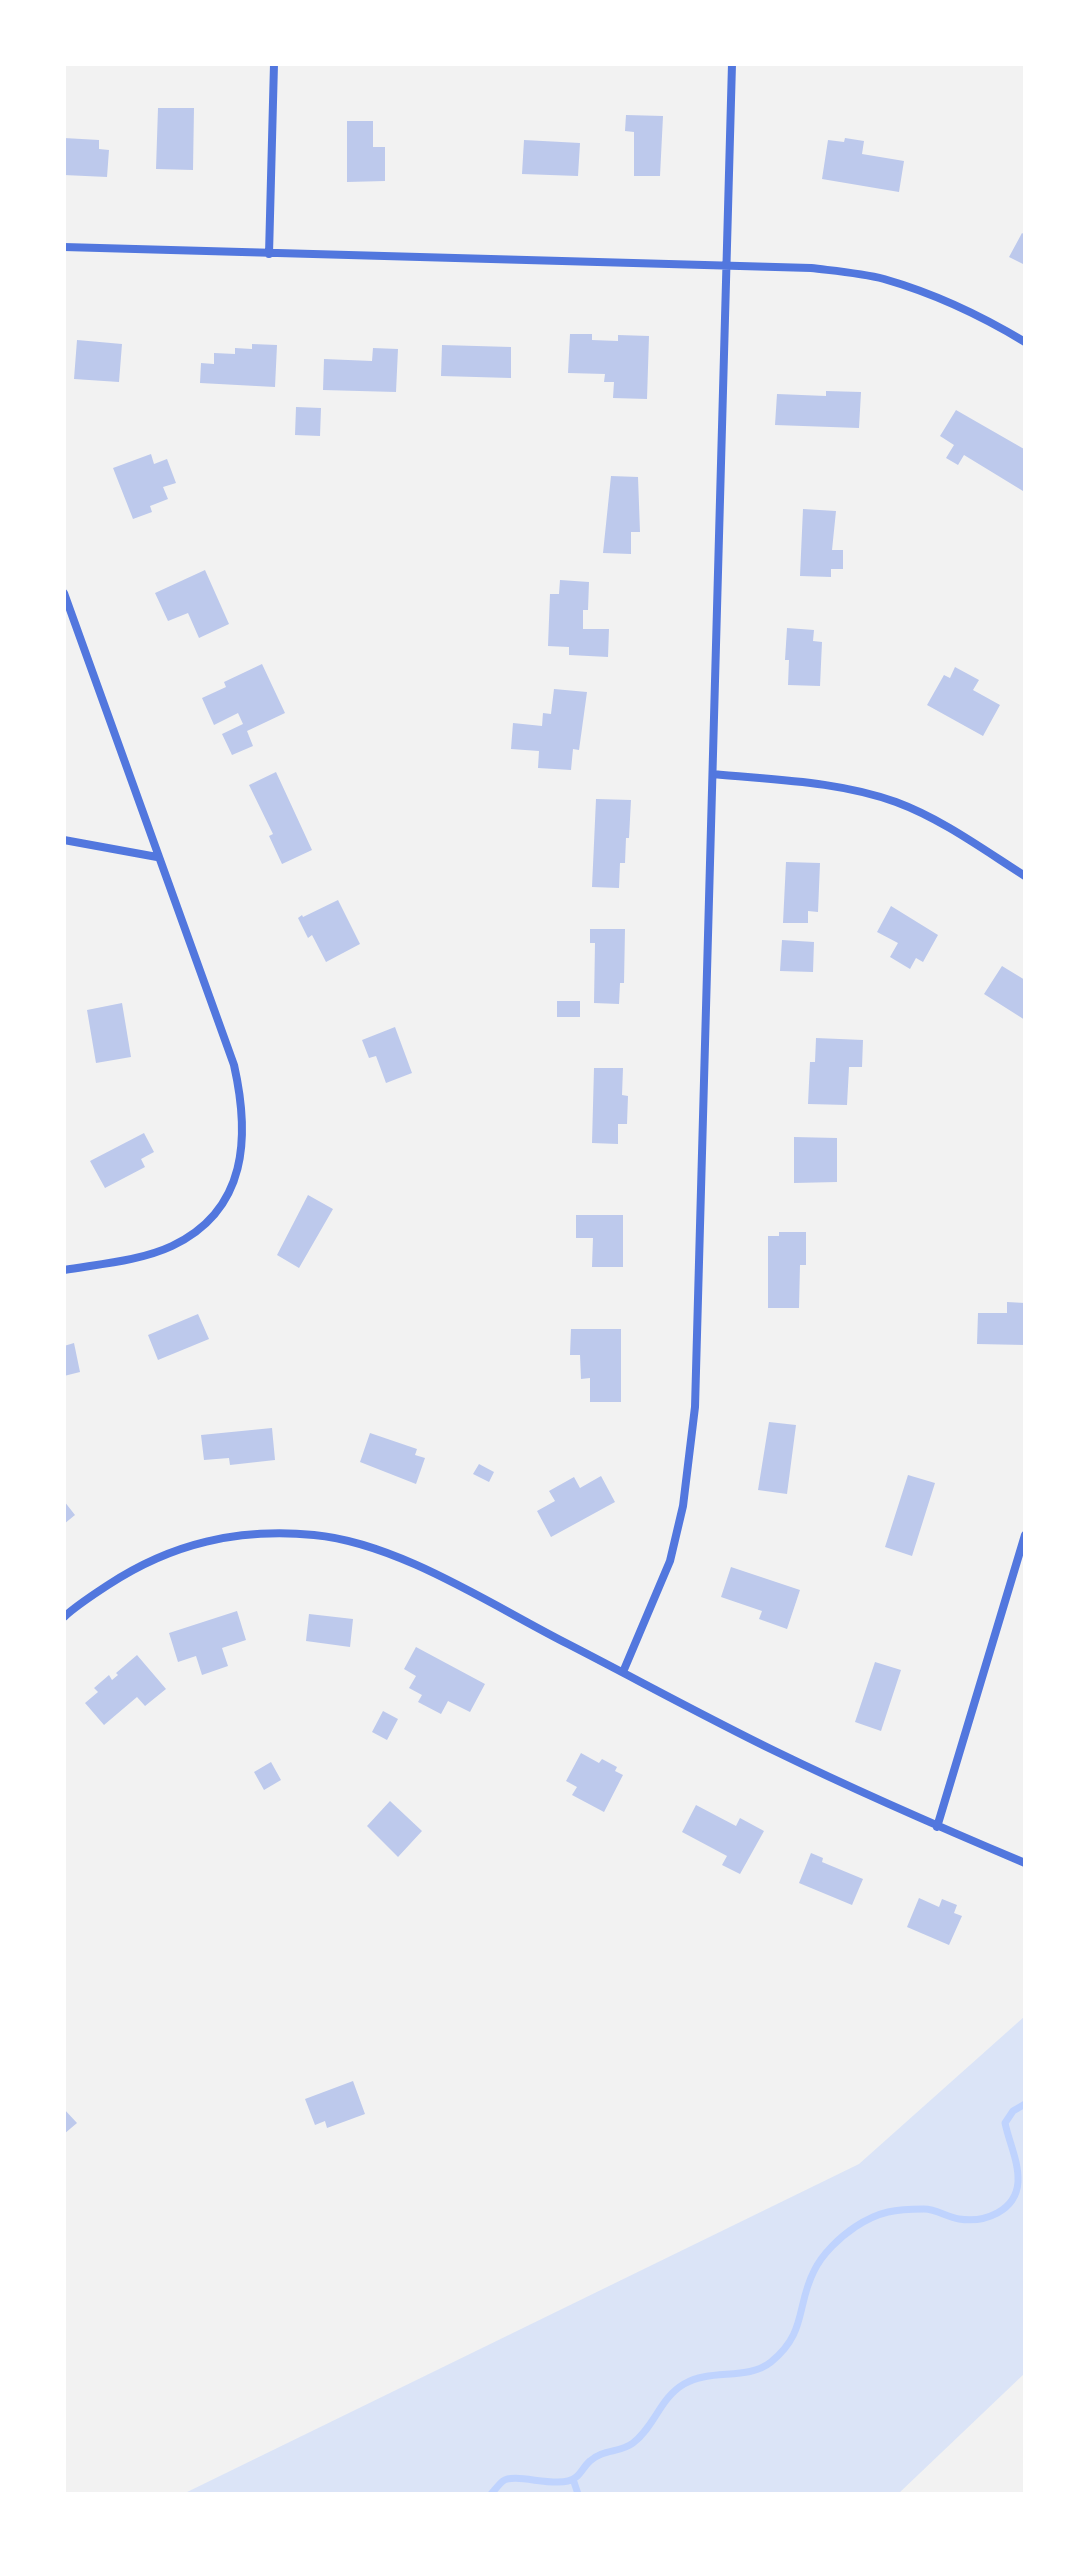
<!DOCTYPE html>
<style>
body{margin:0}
#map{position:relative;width:1089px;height:2558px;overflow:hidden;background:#f2f2f2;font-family:Manrope,sans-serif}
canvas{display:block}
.frame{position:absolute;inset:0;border:66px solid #fff;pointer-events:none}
</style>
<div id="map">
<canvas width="1089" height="2558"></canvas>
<div class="frame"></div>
</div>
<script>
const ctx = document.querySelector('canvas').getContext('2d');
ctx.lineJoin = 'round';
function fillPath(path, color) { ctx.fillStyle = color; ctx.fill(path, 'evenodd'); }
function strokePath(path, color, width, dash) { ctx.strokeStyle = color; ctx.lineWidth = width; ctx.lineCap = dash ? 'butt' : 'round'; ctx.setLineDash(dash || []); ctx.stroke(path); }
fillPath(new Path2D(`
 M1025,2016v357l-127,121h-715l676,-330z`), '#dbe4f7');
strokePath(new Path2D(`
 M573,2479l5,15
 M491,2494c4,-4 8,-10 12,-13 11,-8 46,5 65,0 11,-2 14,-13 22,-20 13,-12 30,-8 43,-18 22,-17 27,-45 51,-59 27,-16 63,-3 87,-22 36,-29 25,-56 43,-91 8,-17 26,-34 41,-44 24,-16 41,-18 69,-18 12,0 23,8 35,10 26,4 57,-8 59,-37 1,-20 -9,-40 -13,-59l8,-12 12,-7`), '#bfd3fe', 7);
fillPath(new Path2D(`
 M158,108h36l-1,62 -37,-1z
 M626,115l37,1 -3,60h-26v-44l-9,-1z
 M347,121h26v26h12v34l-38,1z
 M64,138l35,2v9l10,1 -2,27 -43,-2z
 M845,138l19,3 -2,13 42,7 -5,31 -77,-13 6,-39 16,2z
 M524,140l56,3 -2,33 -56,-2z
 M1022,233l3,2v30l-16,-8z
 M570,334h22v6l26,1v-6l31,1 -2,63 -34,-1 1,-16h-10l1,-8 -37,-1z
 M77,340l45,4 -3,38 -45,-3z
 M252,344l25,1 -2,42 -75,-4 1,-20 13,1v-11l21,1v-6l17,1z
 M442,345l69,2v31l-70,-2z
 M373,348l25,1 -2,43 -73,-2 1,-31 48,2z
 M826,391l35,1 -2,36 -84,-3 2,-31 49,2z
 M296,407l25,1 -1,28 -25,-1z
 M956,410l68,39 1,38 -2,4 -59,-36 -6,10 -12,-7 8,-13 -14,-9z
 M151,454l3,10 13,-5 9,24 -13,4 5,12 -18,7 2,6 -19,7 -20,-51z
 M611,476l27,1 2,55h-9v22l-28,-1z
 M803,509l33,2 -4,39h11v19h-12v8l-31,-1z
 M205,570l24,54 -30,14 -11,-25 -20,8 -13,-28z
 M560,580l29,2 -1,28h-5v19h26l-1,28 -39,-2v-8l-21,-1 2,-52h9z
 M787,628l27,2 -1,11 9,1 -2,44 -32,-1 1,-25h-4z
 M262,664l23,49 -38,18 6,15 -21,9 -10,-21 21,-10 -5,-11 -24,12 -12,-27 24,-11 -2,-5z
 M955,667l24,13 -6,10 27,15 -17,31 -56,-31 17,-30 6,3z
 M554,689l33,3 -8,58 -6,-1 -2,21 -33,-2 1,-17 -28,-2 2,-26 29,3 1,-13 8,1z
 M276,772l36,78 -30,14 -13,-28 4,-2 -24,-49z
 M596,799l35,1 -2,38h-3l-1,25h-5l-1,25 -27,-1z
 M786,862l34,1 -2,49 -10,-1v12h-25z
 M338,900l22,44 -34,18 -14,-27 -4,3 -10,-20 4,-3 1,2z
 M891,906l47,29 -15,27 -7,-4 -6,11 -20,-12 8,-14 -21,-11z
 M590,929h35l-1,54h-4l-1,21 -25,-1 1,-60h-5z
 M782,940l32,2 -1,30 -33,-1z
 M1002,966l23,14v40l-41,-26z
 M557,1001h23v16h-23z
 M122,1003l9,54 -35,6 -9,-53z
 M395,1027l17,46 -26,10 -10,-27 -7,2 -7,-18z
 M816,1038l47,2 -1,27h-13l-2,38 -39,-1 2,-42h5z
 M594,1068h29l-1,27 6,1 -1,28h-9v20l-26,-1z
 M144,1133l10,19 -13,7 4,8 -40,21 -15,-27z
 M794,1137l43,1v44l-43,1z
 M308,1195l25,14 -34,59 -22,-13z
 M576,1215h47v52h-31l1,-29h-17z
 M779,1232h27v33h-6l-1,43h-31v-72h11z
 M1007,1302l18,1v42l-48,-1 1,-31h29z
 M198,1314l11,25 -51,21 -10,-25z
 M571,1329h50v73h-31v-24l-9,1 -1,-24h-10z
 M74,1343l6,29 -16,4v-30z
 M769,1422l27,3 -9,69 -29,-4z
 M272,1428l3,32 -45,5 -1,-7 -25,2 -3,-25z
 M370,1433l47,16 -2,6 10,3 -9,26 -56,-22z
 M479,1464l15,8 -5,10 -16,-8z
 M908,1475l27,8 -23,73 -27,-9z
 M601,1476l14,26 -64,35 -14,-26 18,-10 -6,-10 25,-14 6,11z
 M64,1501l11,14 -11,9z
 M731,1567l69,23 -13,39 -28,-10 3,-8 -41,-14z
 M237,1611l9,29 -24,8 6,18 -26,9 -6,-19 -18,6 -9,-29z
 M309,1614l44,5 -3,28 -44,-6z
 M416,1647l69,37 -15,28 -22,-11 -7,13 -23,-12 4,-7 -13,-7 7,-12 -12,-7z
 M137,1655l29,34 -21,17 -8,-9 -33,28 -19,-22 13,-11 -4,-4 15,-13 3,5 6,-5 -2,-2z
 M875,1662l26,8 -20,61 -26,-9z
 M383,1711l15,8 -11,21 -15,-8z
 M581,1753l18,10 3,-4 15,8 -2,4 8,4 -19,37 -32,-17 5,-8 -11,-6z
 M271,1762l10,18 -17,10 -10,-18z
 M390,1801l32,30 -24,26 -31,-31z
 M696,1805l40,21 4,-8 24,13 -24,43 -18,-9 5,-9 -45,-24z
 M811,1853l12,5 -1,4 41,17 -11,26 -53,-22z
 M919,1898l20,9 3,-8 15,6 -3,8 8,3 -13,29 -42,-18z
 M353,2081l12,33 -38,14 -2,-7 -10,4 -10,-26z
 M64,2109l13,14 -13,11z`), '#bdc9ec');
strokePath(new Path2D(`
 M64,247l747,21c24,3 50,5 73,11 49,14 98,37 141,63
 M269,254l5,-190
 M64,593l170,472c16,71 14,145 -62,181 -32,15 -73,18 -108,24
 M713,774c61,6 125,7 183,28 46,17 88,48 129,74
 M64,840l93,17
 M64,1617c13,-12 29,-22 44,-32 64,-42 130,-57 206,-50 85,8 179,71 254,109 70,36 139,74 209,108 82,40 165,76 248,111
 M623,1672l47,-111 13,-55 12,-99 37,-1343
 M937,1827l88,-292`), '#5277de', 8);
</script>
